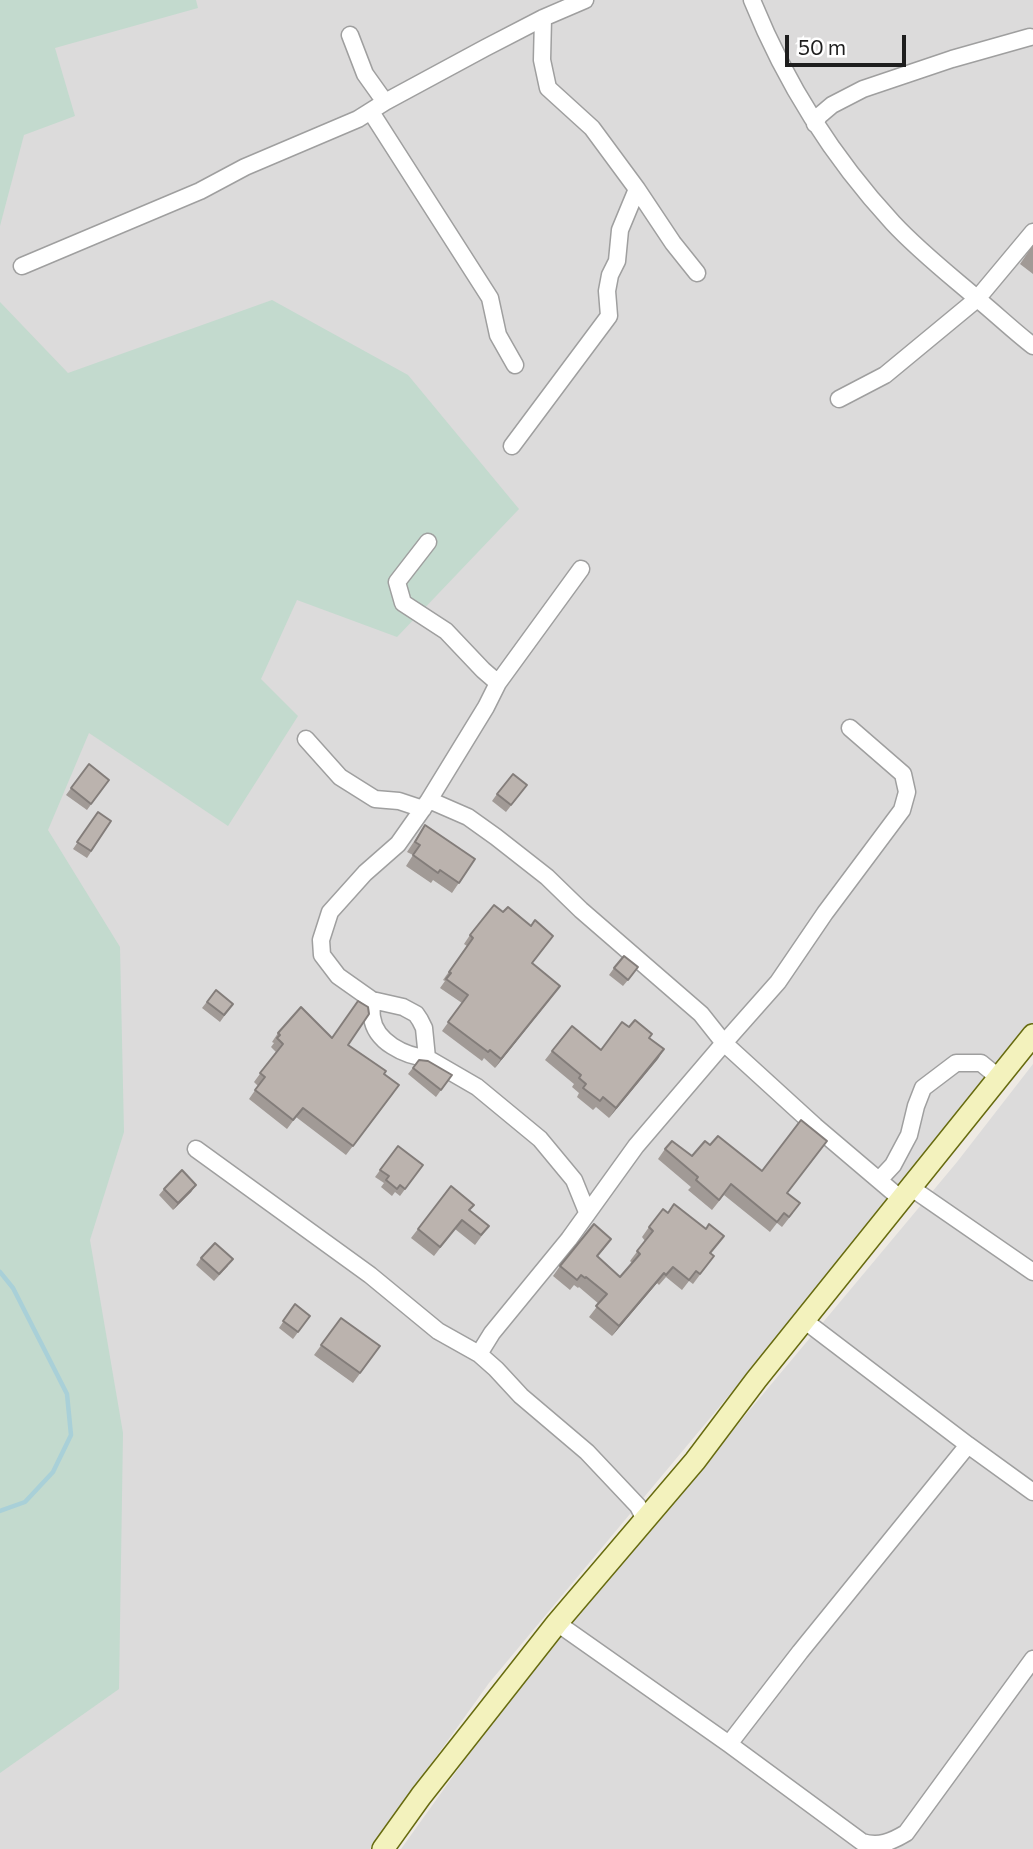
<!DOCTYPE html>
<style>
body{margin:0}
#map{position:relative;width:1033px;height:1849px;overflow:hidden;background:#eeeae4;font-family:Commissioner,sans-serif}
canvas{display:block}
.scale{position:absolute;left:785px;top:35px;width:121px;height:32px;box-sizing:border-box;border:4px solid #1e1e1e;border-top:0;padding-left:9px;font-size:21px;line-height:24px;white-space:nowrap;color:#1e1e1e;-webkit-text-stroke:5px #fff;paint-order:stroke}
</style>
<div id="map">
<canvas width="1033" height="1849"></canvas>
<div class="scale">50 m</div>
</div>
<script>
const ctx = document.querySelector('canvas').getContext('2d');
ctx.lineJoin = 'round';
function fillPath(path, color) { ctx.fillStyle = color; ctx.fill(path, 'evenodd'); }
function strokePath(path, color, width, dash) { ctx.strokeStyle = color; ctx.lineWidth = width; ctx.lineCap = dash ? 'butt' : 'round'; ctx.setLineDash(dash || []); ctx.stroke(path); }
fillPath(new Path2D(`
 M0,0h1033v1023l-96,123 -448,537 -119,166h-370z
 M1033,1064v785h-632l108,-151 448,-536z`), '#dcdbdb');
fillPath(new Path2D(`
 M0,0h196l2,8 -143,40 20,68 -51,19 -24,91z
 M272,300l136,75 111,134 -122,128 -100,-37 -36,79 37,37 -70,110 -139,-93 -41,97 72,117 4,185 -34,108 33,193 -4,256 -119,84v-1471l68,71z`), '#c3dace');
strokePath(new Path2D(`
 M0,1272l13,16 54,106 4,41 -18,37 -28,30 -25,9`), '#a9d0d8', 4.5);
const street = new Path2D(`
 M752,0c33,82 81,158 141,223 27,29 58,53 87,78 18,15 35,31 53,45
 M543,18l-1,42 6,28 44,40 45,61 36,54 24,30
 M350,35l15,39 20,28
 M371,112l119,186 8,37 17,30
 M815,124l4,-8 13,-11 31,-16 89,-30 78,-22
 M22,266l178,-75 45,-24 113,-48 27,-17 100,-54 58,-30 42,-18
 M839,399l46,-24 92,-76 56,-67
 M512,446l97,-130 -2,-25 3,-16 7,-14 3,-31 17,-41
 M428,542l-31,40 6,21 43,28 37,39 15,13
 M306,739l34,38 35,22 24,2 24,8
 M429,800l57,-93 12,-24 83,-114
 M372,1000c0,6 -1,12 0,17 3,25 33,39 55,41
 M196,1149l174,126 68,56 41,23 17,15 25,27 66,56 51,54 6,12
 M879,1180l14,-15 16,-30 7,-29 7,-18 33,-25h25l17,14
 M910,1187l123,85
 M587,1212l-13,-32 -34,-41 -63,-52 -50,-29 -3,-30 -4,-8 -4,-6 -13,-7 -31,-7 -34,-24 -16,-21 -1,-15 9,-28 35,-39 33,-29 31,-44 39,17 28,20 51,40 34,33 120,104 23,29 54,-61 47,-69 77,-103 5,-18 -4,-18 -53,-46
 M805,1321l163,124 65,47
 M479,1354l13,-21 77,-94 67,-93 88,-103 91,83 86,73
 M557,1623l172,121 133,98c17,5 29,0 44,-9l127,-174
 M729,1744l71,-92 168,-207`);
const secondary = new Path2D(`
 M383,1849l38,-53 136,-173 138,-162 61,-81 277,-345`);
strokePath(street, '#9f9f9f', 19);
strokePath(secondary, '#676b0f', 24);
strokePath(street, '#fff', 16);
strokePath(secondary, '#f3f2bd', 21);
fillPath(new Path2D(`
 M1033,245v29l-13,-10z
 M89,764l20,16 -22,30 -21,-15z
 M527,785l-21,27 -14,-11 5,-7z
 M98,812l13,9 -24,37 -14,-9z
 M425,825l50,34 -23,34 -19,-13 -2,3 -25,-17 7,-11 -6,-3z
 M470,935l62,28 22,31 -59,74 -11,-10 -2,3 -40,-30 20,-28 -22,-15 5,-7 -2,-1 24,-34 -3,-2z
 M614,968l19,6 -10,12 -14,-11z
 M216,990l17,14 -13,18 -18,-14z
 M629,1027l21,11 14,11 -55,69 -13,-11 -3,3 -16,-13 2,-4 -7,-6 2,-3 -29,-24 7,-9 49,-1z
 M278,1033l54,5 16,7 36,29 9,20 -47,61 -50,-38 -9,12 -38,-30 9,-13 -4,-4 22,-30 -5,-5 3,-4 -2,-1z
 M419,1060l33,15 -16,22 -28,-23z
 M710,1145l78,48 5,20 -11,14 -5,-4 -7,9 -46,-37 -12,15 -24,-20 3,-3 -33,-28 7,-10 27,7z
 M398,1146l25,19 -23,31 -5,-4 -3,4 -11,-9 3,-4 -9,-6z
 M196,1185l-5,7 -18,18 -14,-15 5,-6z
 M470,1211l19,15 -14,19 -20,-16 -21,27 -23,-18 7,-9z
 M649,1227l62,27 3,2 -21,28 -4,-3 -7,9 -16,-13 -7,8 -2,-2 -45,53 -23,-19 10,-13 -20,-17 -1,1 -4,-3 -4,5 -17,-14 7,-10 44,-17 -7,7 23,21 12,-14 -2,-2 15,-20 -3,-4z
 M201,1258l27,8 -14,15 -18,-16z
 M295,1304l15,12 -17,23 -14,-11z
 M341,1318l39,28 -27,37 -39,-28z`), '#a19a96');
fillPath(new Path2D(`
 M560,986l-6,8 -59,74 6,-9z
 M664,1049l-6,10 -49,59 7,-10z
 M196,1185l-5,7 -18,18 5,-7z
 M664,1273l-7,10 -45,53 7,-10z`), '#837d7a');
const building = new Path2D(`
 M89,764l20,16 -18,24 -20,-16z
 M513,774l14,11 -16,20 -14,-11z
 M98,812l13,9 -20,30 -14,-9z
 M425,825l50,34 -16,24 -19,-13 -2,3 -25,-18 7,-10 -5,-3z
 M494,905l9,7 5,-5 23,19 4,-6 18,16 -21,27 28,23 -59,73 -11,-9 -2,2 -40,-30 20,-27 -22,-16 5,-6 -2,-1 24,-34 -3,-3z
 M624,956l14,11 -10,13 -14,-12z
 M216,990l17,14 -9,11 -17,-13z
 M358,1001l10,6 1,7 -21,31 38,26 -2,3 15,11 -46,61 -50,-38 -10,12 -38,-30 10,-13 -5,-4 23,-29 -6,-6 3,-3 -2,-2 23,-26 31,31z
 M635,1020l17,14 -3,4 15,11 -48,59 -13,-11 -3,4 -17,-13 3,-4 -7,-6 2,-3 -29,-24 20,-25 29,24 21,-28 7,5z
 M419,1060l9,1 24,14 -11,15 -28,-22z
 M801,1120l26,21 -40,52 13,10 -11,14 -5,-4 -7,9 -46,-38 -12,16 -23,-20 2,-3 -33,-28 7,-8 20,15 13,-15 5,4 8,-9 44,35z
 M398,1146l25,19 -18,24 -5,-4 -3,4 -11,-9 3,-4 -9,-6z
 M182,1170l14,15 -18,18 -14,-14z
 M451,1186l23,19 -5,5 20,16 -8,9 -19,-15 -22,27 -22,-18z
 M674,1204l32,25 3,-5 15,12 -14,17 4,3 -14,18 -4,-3 -7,9 -16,-13 -7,8 -2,-2 -45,53 -23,-20 11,-12 -21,-17 -1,1 -4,-3 -4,5 -17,-14 34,-42 17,15 -14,17 23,21 20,-23 -3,-3 16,-20 -4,-4 14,-18 5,4z
 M215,1243l18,16 -14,15 -18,-16z
 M295,1304l15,12 -12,16 -15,-11z
 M341,1318l39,28 -20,27 -39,-28z`);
fillPath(building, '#bbb3ae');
strokePath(building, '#837d7a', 2);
</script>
